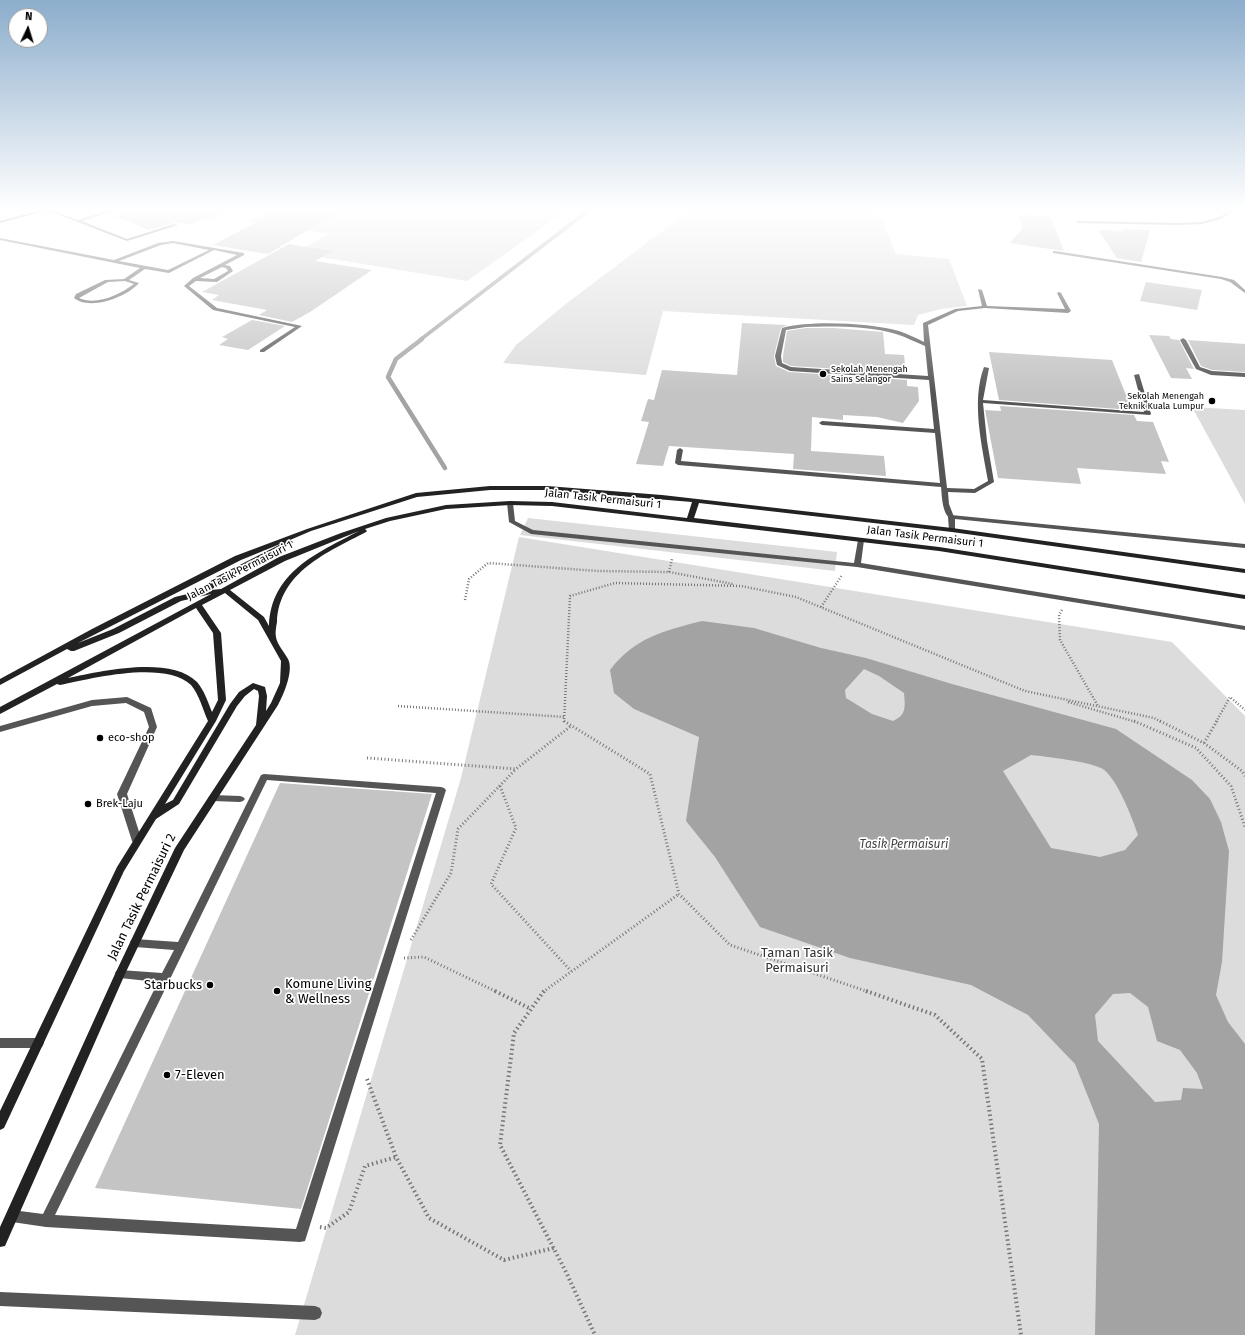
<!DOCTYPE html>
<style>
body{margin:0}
#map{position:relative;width:1245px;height:1335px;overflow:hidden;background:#fff;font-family:"Fira Sans",sans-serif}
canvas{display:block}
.north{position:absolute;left:8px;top:8px;width:40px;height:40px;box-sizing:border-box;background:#fff;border:1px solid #999;border-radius:50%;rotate:4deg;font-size:11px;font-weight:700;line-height:16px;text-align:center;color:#000}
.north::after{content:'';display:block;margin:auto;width:14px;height:18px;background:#000;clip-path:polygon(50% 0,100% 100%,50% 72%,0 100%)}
</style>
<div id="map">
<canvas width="1245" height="1335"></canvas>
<div class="north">N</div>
</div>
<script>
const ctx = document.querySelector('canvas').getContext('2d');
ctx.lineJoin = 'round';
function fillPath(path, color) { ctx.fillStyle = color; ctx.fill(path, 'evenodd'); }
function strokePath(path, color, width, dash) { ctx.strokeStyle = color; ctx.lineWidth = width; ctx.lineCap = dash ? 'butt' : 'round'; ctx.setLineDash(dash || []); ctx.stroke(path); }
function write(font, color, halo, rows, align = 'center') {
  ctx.font = font + ' "Fira Sans",sans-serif'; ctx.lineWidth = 3.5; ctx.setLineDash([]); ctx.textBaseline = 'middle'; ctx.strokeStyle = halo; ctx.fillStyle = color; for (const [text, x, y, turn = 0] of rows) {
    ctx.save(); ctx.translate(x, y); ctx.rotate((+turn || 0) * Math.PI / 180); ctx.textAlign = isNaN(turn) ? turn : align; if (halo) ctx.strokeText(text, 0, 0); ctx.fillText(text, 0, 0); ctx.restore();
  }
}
fillPath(new Path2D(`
 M282,207h289l-104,74 -172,-28 34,-19 -82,-13z
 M699,207h130l41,6 11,5 15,36 53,5 18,47 -26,3 -23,6 -4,10 -251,-14 -17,64 -143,-12 13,-18 51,-42 110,-83z
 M1192,407l53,3v94z
 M528,518l309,34 -2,19 -315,-36z
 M519,537l653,105 73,74v619h-950l166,-557z`), '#dcdcdc');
fillPath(new Path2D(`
 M702,621l52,7 67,20 45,10 86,26 164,45 76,51 18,19 11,23 8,29 -7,111 -6,33 12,27 17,22v291h-150l4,-211 -24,-60 -47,-49 -57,-30 -121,-27 -90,-31 -45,-70 -29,-36 13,-84 -65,-28 -20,-16 -4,-23c26,-33 53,-39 92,-49zM864,669l15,7 25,17c1,13 3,22 -11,28l-21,-7 -26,-16 -1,-8zM1031,755c18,2 54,6 70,13 15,7 32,52 37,67l-13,15 -25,7 -49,-9 -48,-77zM1130,993l18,14 9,34 23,9 17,23 6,16 -20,-1 -2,12 -26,2 -57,-61 -3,-26 18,-21z`), '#a3a3a3');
strokePath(new Path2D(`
 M420,340l173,-133`), '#a3a3a3', 3.5);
strokePath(new Path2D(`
 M422,339l-26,20 -8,18 57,91`), '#a3a3a3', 4.5);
fillPath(new Path2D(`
 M145,207h87v4l-45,14 -7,-3 -6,1 -25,7 -36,-14z
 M285,207h19l1,5 27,4 -64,38 -55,-9z
 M1018,214l32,2 14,35 -54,-8 13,-15z
 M1122,229l28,1 -9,32 -24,-4 -19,-28 26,1z
 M289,244l43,7 -17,10 57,9 -62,42 -18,10 -33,-7 8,-5 -55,-10 7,-5 -17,-3z
 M1146,282l56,8 -5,20 -57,-9z
 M252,320l33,6 -37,24 -29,-5 9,-6 -6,-2z
 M742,323l45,2 -6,3 -7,28 2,10 13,6 118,8v6l11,1 1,14 -16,22 -26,-6 -34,-2v5l-31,-3 -1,34 73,5 2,20 -93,-7 1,-15 -125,-8 -6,20 -27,-2 13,-42 -8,-1 7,-22 6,1 8,-30 75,5z
 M806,328h28l49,4 2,22 19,1 2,18 -115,-7 -8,-4v-6l4,-25z
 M1149,335l20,1 2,3 8,1 15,29 -8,-1 6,11 -21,-1z
 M1188,340l57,4v28l-33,-2 -11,-4z
 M989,352l123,8 20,50 -133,-10z
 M1000,406l134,9 3,6 16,1 16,40 -8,-1 5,13 -89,-6 4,16 -83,-6 -13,-68 16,1z
 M280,783l152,11 -131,415 -206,-21z`), '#c4c4c4');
strokePath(new Path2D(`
 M669,572l3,-13
 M465,600l4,-21 19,-16 110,8 71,1 64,12
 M821,607l21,-32
 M1062,610l-3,5 1,25 38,66
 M1068,702l68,20
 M398,706l167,11
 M564,722l6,-126 45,-13 126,3 55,11 229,94 129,27 8,4
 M1216,722l14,-25 15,13`), '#777', 2.5, [1, 2]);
strokePath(new Path2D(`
 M564,721l86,53 29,120 51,51 139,47
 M1134,721l62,27 35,38 14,41
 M1160,721l44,22 38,28 3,5
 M1204,743l13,-22
 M367,758l149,11 55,-43
 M500,786l16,42 -25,56 80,87
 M411,940l40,-67 7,-44 58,-60
 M404,958l20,-1 73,35
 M543,992l136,-98`), '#777', 3, [1, 2.5]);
strokePath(new Path2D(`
 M495,991l36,18
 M544,991l-30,42 -14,112 66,127 29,63
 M866,991l69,24 47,44 39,276
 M367,1079l29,78 33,61 75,42 50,-12
 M320,1227l6,1 23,-16 16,-46 31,-9`), '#777', 4, [1.5, 3]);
fillPath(new Path2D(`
 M119,207h6l-43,14 45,18 47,-15 4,1 -51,16 -81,-31 3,-1 29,11z
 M315,207h5l-7,4h-2v-2z
 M1144,207l91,1 7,-1 -21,12 -19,5 -24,1 -100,-2 -2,-1 2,-1 100,2 24,-1 17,-5 12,-7 -85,-2z
 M0,238l114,22 44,-17 15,-2 71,12v2l-19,10 5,1 3,5 -16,11 -21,-1 -7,5 28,22 85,18 -38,26h-4v-2l35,-23 -82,-17 -29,-24 9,-8 44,-23 -23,-5 -45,23 -24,-4 -16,11 10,3c-12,14 -49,28 -65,15l2,-4 29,-14 19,-1 16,-11 -140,-28zM173,243l36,7 -41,20 -49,-9 42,-16zM222,267l4,1 2,3 -14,8 -14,-1zM125,281l9,3c-15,11 -38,22 -55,14l29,-16z
 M1055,251l167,26 12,3 11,10v3l-15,-11 -9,-3 -168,-26v-2z
 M978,289l4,1 5,16 78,3 -8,-16 2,-1 2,1 10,18 -3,2 -83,-5 -27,3 -30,14 19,163 27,1 14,-8c-6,-35 -17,-80 -4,-114l5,1 -6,32 161,12 -10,-37 5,-1 12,40 -1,1 -167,-12 4,38 7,41 -19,11 -27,-1 1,12 5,13 -3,2c-9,-5 -9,-23 -10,-32l-263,-22 -3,-2 2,-13 3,-2 3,2 -2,11 259,22 -5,-50 -113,-8 -3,-2 3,-2 112,8 -5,-49 -139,-9 -13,-6 -2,-9 7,-28c29,-8 88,-5 117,3 9,3 17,7 25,11l-1,-19 32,-14 27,-3zM806,327c27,-1 64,-1 90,7 10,3 19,8 29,12l3,30 -137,-9 -9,-4 -1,-7 5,-26z
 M1183,338l3,2 14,27 12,4 33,2v4l-34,-2 -15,-6 -16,-29z
 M510,501l3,2 2,18 18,9 321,33 4,-23 3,-2 3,2 -3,23 384,63v4l-388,-63 -326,-33 -22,-12 -2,-19z
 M127,697l24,11 6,19 -30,67 15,47 -2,3 -3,1 -3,-1 -2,-3 -15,-47 32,-67 -5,-15 -18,-9 -34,3 -92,26v-6l92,-26z
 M264,774l177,13 3,1 2,2 -141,451 -5,1 -254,-15 -34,-5 -4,-2 -2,-4 2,-4 4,-2 31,4 115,-232 -38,-4 -4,-1 -1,-3 1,-3 4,-1 42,3 12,-23 -39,-3 -4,-1 -1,-3 1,-3 4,-1 43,3 82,-165 1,-2zM267,780l169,13 -140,436 -241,-14z
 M213,795l27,1 3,1 2,2 -2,2 -3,1 -27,-1 -3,-1 -2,-2 2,-2z
 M0,1038h38l4,1 2,4 -2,4 -4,1h-38z
 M0,1292l315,14 5,2 2,5 -2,5 -5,2 -315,-14z`), '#555');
fillPath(new Path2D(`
 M951,515l294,29v4l-290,-29v11l-3,2 -3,-2 -1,-13z`), '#555');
fillPath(new Path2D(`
 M11,207h7l-18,5v-2z
 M53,207h7l-60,16v-2z
 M490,486h57l115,9 290,33 293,41v4l-293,-41 -253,-29 -5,15 245,29 306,48v4l-306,-48 -387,-45 -42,-1 -64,4 -56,12 -25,8 2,2 -1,1c-38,20 -87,40 -89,90 -1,5 -2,11 -1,15 1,7 8,15 12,22 6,11 -4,35 -10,46l-94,145 -59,124 -120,272 -5,1v-20l115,-253 60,-126 81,-123 3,-29 -1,-5 -4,-2 -9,7 -8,10 -58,98 -23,15 -32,52 -120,257 -4,2v-19l117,-244 91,-146c-5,-11 -9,-27 -17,-36 -26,-25 -99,-7 -131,0l-3,-1 -57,30v-7l211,-113 -30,7 -62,32 -45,18h-3l-4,-2 -67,36v-6l92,-50 143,-73 72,-27 109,-36zM490,490h57l145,12 -5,16 -135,-16 -42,-1 -64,4 -60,13 -45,15 -62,24 -58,32 -10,1 11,-9 70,-38 1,-1 -3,-2 21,-9 106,-34zM359,531c-42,22 -88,41 -90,95l-5,-9 -34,-27 55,-29zM285,542l-69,35 -16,14 -25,6 -62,32 -35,14 163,-83zM225,593l33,27 23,41 -1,22 -9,20 -5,8 1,-15 -2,-9 -12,-4 -14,9 -9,12 -57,96 -8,4 51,-83 10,-21 -5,-67 -19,-28zM196,608l17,25 5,67 -6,12c-4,-10 -8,-22 -15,-30 -26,-27 -97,-11 -129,-4z`), '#222');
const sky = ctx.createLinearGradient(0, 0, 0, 394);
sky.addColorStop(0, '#8cadcc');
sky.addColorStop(0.53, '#fff');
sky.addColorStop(1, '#ffffff00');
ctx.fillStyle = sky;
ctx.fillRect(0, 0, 1245, 394);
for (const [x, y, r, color] of [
 [823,374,4,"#000"],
 [1212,401,4,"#000"],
 [100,738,4,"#000"],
 [88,804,4,"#000"],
 [210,985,4,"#000"],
 [277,991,4,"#000"],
 [167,1075,4,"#000"]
]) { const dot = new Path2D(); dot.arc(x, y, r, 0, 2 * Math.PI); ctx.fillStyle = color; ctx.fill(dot); strokePath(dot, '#fff', 1.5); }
write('9px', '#000', '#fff', [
 ["Sekolah Menengah",831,369],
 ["Sains Selangor",831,379],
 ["Sekolah Menengah",1204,396,"right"],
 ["Teknik Kuala Lumpur",1204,406,"right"]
], 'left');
write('11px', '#000', '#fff', [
 ["Jalan Tasik Permaisuri 1",603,499,6],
 ["Jalan Tasik Permaisuri 1",925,537,7],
 ["Jalan Tasik Permaisuri 1",240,571,-27]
]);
write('11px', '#000', '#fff', [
 ["eco-shop",108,738],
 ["Brek-Laju",96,804]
], 'left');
write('italic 12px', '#444', '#fff', [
 ["Tasik Permaisuri",904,845]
]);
write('13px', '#000', '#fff', [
 ["Jalan Tasik Permaisuri 2",142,897,-64]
]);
write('13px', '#333', '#fff', [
 ["Taman Tasik",797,953],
 ["Permaisuri",797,968]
]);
write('13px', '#000', '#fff', [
 ["Komune Living",285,984],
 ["& Wellness",285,999],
 ["Starbucks",202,985,"right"],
 ["7-Eleven",175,1075]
], 'left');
</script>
